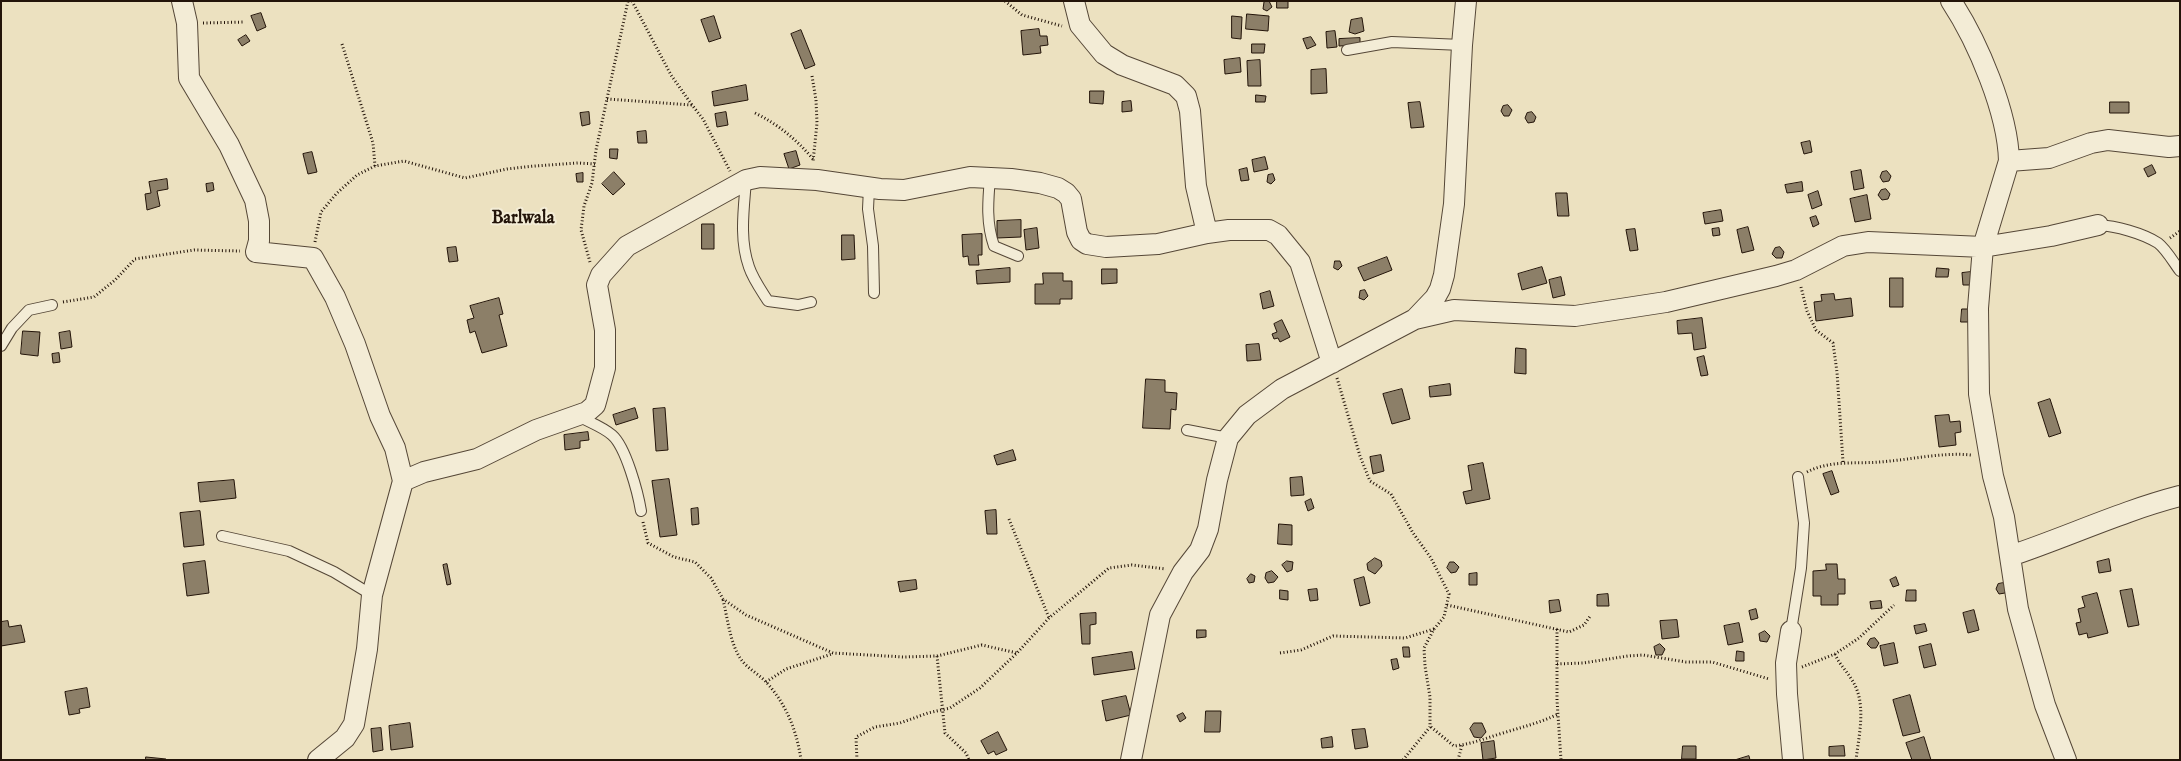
<!DOCTYPE html>
<style>
body{margin:0}
#map{position:relative;width:2181px;height:761px;overflow:hidden;background:#ece1c0;font-family:"IM FELL English",serif}
canvas{display:block}
.frame{position:absolute;inset:0;border:2px solid #231409;pointer-events:none}
</style>
<div id="map">
<canvas width="2181" height="761"></canvas>
<div class="frame"></div>
</div>
<script>
const ctx = document.querySelector('canvas').getContext('2d');
ctx.lineJoin = 'round';
function fillPath(path, color) { ctx.fillStyle = color; ctx.fill(path, 'evenodd'); }
function strokePath(path, color, width, dash) { ctx.strokeStyle = color; ctx.lineWidth = width; ctx.lineCap = dash ? 'butt' : 'round'; ctx.setLineDash(dash || []); ctx.stroke(path); }
function write(font, color, halo, rows, align = 'center') {
  ctx.font = font + ' "IM FELL English",serif'; ctx.lineWidth = 4; ctx.setLineDash([]); ctx.textBaseline = 'middle'; ctx.strokeStyle = halo; ctx.fillStyle = color; for (const [text, x, y, turn = 0] of rows) {
    ctx.save(); ctx.translate(x, y); ctx.rotate((+turn || 0) * Math.PI / 180); ctx.textAlign = isNaN(turn) ? turn : align; if (halo) ctx.strokeText(text, 0, 0); ctx.fillText(text, 0, 0); ctx.restore();
  }
}
const building = new Path2D(`
 M1269,1l3,6 -5,4 -4,-2 1,-7z
 M1277,1h11v7h-11z
 M261,13l5,14 -9,4 -6,-15z
 M1247,14l22,2 -1,15 -22,-2z
 M714,16l7,22 -12,4 -8,-22z
 M1232,16l10,1 -1,22 -9,-1z
 M1362,18l2,13 -9,3 -6,-2 2,-12z
 M1039,29l1,7h7l1,9 -8,1 1,7 -18,2 -2,-24z
 M801,30l14,35 -10,4 -14,-35z
 M1335,31l2,16 -10,1 -1,-16z
 M246,35l4,6 -8,5 -4,-6z
 M1311,37l5,8 -9,4 -4,-10z
 M1360,38v7l-21,1v-7z
 M1252,44h13l-1,9h-12z
 M1240,58l1,14 -16,2 -1,-14z
 M1260,60l1,26h-13l-1,-25z
 M1326,69l1,24 -16,1v-24z
 M746,85l2,15 -34,6 -2,-14z
 M1090,91h14l-1,13 -13,-1z
 M1256,95l10,1 -1,6h-9z
 M1131,101l1,10 -10,1v-10z
 M1420,102l4,25 -13,1 -3,-25z
 M2110,102h19v11h-19z
 M1508,105l4,5 -3,6h-5l-3,-5 2,-5z
 M589,112l1,12 -8,2 -2,-13z
 M726,112l2,13 -11,2 -2,-13z
 M1532,112l4,5 -2,5 -6,1 -3,-5 2,-5z
 M646,131l1,12h-9l-1,-11z
 M1810,141l2,11 -8,2 -3,-11z
 M610,149h8l-1,10 -7,-1z
 M796,151l4,14 -11,4 -5,-15z
 M312,152l5,20 -9,2 -5,-20z
 M1265,157l3,12 -14,3 -2,-12z
 M2152,165l4,8 -8,4 -4,-8z
 M1247,168l2,12 -8,1 -2,-11z
 M1861,170l3,18 -10,2 -3,-18z
 M1887,171l4,5 -2,5 -6,1 -3,-5 2,-5z
 M614,172l11,12 -12,11 -11,-11z
 M583,173v9h-6l-1,-8z
 M1273,174l2,6 -4,4 -4,-2 1,-7z
 M167,179l1,10 -11,2 3,15 -13,4 -2,-16 6,-1 -2,-11z
 M1802,182l1,9 -16,2 -2,-8z
 M213,183l1,7 -7,2 -1,-8z
 M1886,189l4,5 -2,5 -6,1 -4,-5 3,-5z
 M1818,191l4,14 -10,4 -4,-14z
 M1556,193h11l2,23h-11z
 M1867,195l4,24 -16,3 -5,-23z
 M1721,210l2,11 -18,3 -2,-11z
 M1816,216l3,8 -6,3 -3,-9z
 M1021,220v17l-24,1v-17z
 M702,224h12v25h-12z
 M1748,227l6,23 -12,3 -5,-23z
 M1037,228l2,20 -13,2 -2,-20z
 M1719,228l1,7 -7,1 -1,-7z
 M1635,229l3,21 -8,1 -4,-21z
 M982,234v21h-4l1,10h-10l-1,-9 -5,1 -1,-22z
 M842,235h12l1,24 -13,1z
 M456,247l2,14 -9,1 -2,-14z
 M1780,247l4,5 -2,6h-6l-4,-4 3,-6z
 M1387,257l5,13 -28,11 -6,-13z
 M1335,261h5l2,5 -4,4 -4,-2z
 M1542,267l5,16 -25,7 -4,-16z
 M1010,268v14l-33,2 -1,-13z
 M1937,268l12,1 -1,8h-12z
 M1102,269h15v14l-15,1z
 M1971,272l1,13h-9l-1,-12z
 M1043,273h20v8h9v18h-12v5h-25v-20h8z
 M1561,277l4,18 -12,3 -4,-18z
 M1890,278h13v29h-13z
 M1365,290l3,6 -4,4 -5,-2 1,-7z
 M1270,291l4,15 -11,3 -3,-15z
 M1834,294l1,6 16,-2 2,18 -37,5 -2,-19 8,-1 -1,-6z
 M499,298l4,16 -4,1 8,31 -25,7 -7,-22 -5,2 -3,-13 7,-2 -4,-12z
 M1962,309h10v13h-11z
 M1702,318l4,30 -12,2 -2,-17 -14,1 -1,-13z
 M1282,320l8,17 -10,5 -2,-4 -4,1 -2,-5 5,-2 -3,-8z
 M23,331l17,1 -2,24 -17,-2z
 M70,331l2,16 -11,2 -2,-16z
 M1259,344l2,16 -14,1 -1,-16z
 M1516,348l10,1v25l-11,-1z
 M59,353l1,9 -7,1 -1,-9z
 M1704,356l4,19 -7,1 -4,-18z
 M1146,379l19,1v12l12,1 -1,17 -5,-1 -1,20 -27,-1z
 M1450,384l1,11 -21,2 -1,-10z
 M1402,389l8,30 -18,5 -9,-30z
 M2050,399l11,34 -12,4 -11,-34z
 M635,408l3,10 -22,7 -3,-10z
 M665,408l3,42 -12,1 -3,-42z
 M1949,415l1,7 10,-1 1,11 -6,1 1,12 -17,2 -4,-31z
 M588,432l1,8 -9,1v7l-15,2 -1,-15z
 M1013,450l3,10 -19,5 -3,-9z
 M1381,455l3,16 -11,3 -3,-17z
 M1483,463l7,36 -24,5 -3,-12 9,-2 -4,-24z
 M1832,471l7,21 -8,3 -8,-21z
 M1302,477l2,18 -13,1 -1,-18z
 M669,479l8,56 -17,2 -8,-56z
 M234,480l2,18 -36,4 -2,-19z
 M1311,499l3,9 -6,3 -3,-9z
 M698,508l1,16 -7,1 -1,-16z
 M996,510l1,24h-10l-2,-23z
 M200,511l4,34 -20,2 -4,-34z
 M1279,524l13,1v20l-14,-1z
 M1375,558l6,3 1,5 -7,8 -7,-4 -1,-6z
 M2109,559l2,12 -12,2 -2,-11z
 M205,561l4,32 -22,3 -4,-32z
 M1287,561l6,1 -1,8 -5,2 -5,-7z
 M1450,562h4l5,5 -3,5 -5,1 -4,-5z
 M447,564l4,20 -4,1 -4,-20z
 M1826,564h11l1,15h7v15h-7v11h-17v-9h-8v-25l13,-1z
 M1272,571l6,6 -4,5 -6,1 -3,-5 1,-5z
 M1477,573v12h-8v-11z
 M1251,574l4,2 -1,6 -5,1 -2,-4z
 M1364,577l6,26 -10,3 -6,-26z
 M1896,577l3,8 -6,2 -3,-7z
 M916,580l1,9 -17,3 -2,-10z
 M2003,583l4,5 -2,5 -6,1 -3,-5 2,-5z
 M1317,589l1,11 -8,1 -2,-11z
 M2132,589l7,36 -11,2 -8,-36z
 M1280,590l8,1v9l-8,-1z
 M1907,590h9v11h-10z
 M2097,593l11,40 -20,5 -1,-5 -8,2 -3,-12 5,-1 -3,-13 7,-2 -3,-10z
 M1608,594l1,12h-12v-11z
 M1559,600l2,11 -11,2 -1,-12z
 M1881,601l1,7 -11,1 -1,-7z
 M1756,609l2,9 -7,2 -2,-9z
 M1974,610l5,20 -11,3 -5,-20z
 M1096,613v11l-6,1v19h-8l-2,-30z
 M1677,620l2,17 -17,2 -2,-18z
 M8,621l1,6 12,-2 4,17 -24,4v-24z
 M1739,623l4,19 -15,3 -4,-19z
 M1925,624l2,7 -11,3 -2,-8z
 M1197,630h9v7l-9,1z
 M1765,631l5,5 -3,6 -7,-1 -1,-7z
 M1875,638l4,5 -3,5h-5l-4,-4 3,-5z
 M1894,643l4,20 -14,3 -4,-20z
 M1660,644l5,5 -3,6h-6l-2,-8z
 M1931,644l5,21 -12,3 -5,-21z
 M1403,647h6l1,10h-6z
 M1737,651l7,1v9h-8z
 M1132,652l3,17 -41,6 -2,-17z
 M1397,659l2,9 -6,2 -2,-10z
 M87,688l3,19 -11,2 1,4 -11,2 -4,-23z
 M1910,695l10,37 -17,4 -10,-36z
 M1126,696l5,19 -25,6 -4,-20z
 M1206,711h15l-1,21h-15z
 M1183,713l3,5 -6,4 -3,-6z
 M410,723l3,24 -22,3 -2,-24z
 M1474,723h8l4,9 -5,6 -7,-1 -4,-8z
 M381,728l2,22 -10,2 -2,-23z
 M1365,729l3,18 -13,2 -3,-19z
 M998,732l9,18 -11,5 -2,-4 -6,3 -7,-13z
 M1332,737l1,10 -11,1 -1,-9z
 M1924,737l7,23h-19l-6,-17z
 M1494,741l2,17 -13,2 -2,-17z
 M1683,746h13v13h-14z
 M1844,746l1,10h-16v-9z
 M1749,756l1,4h-15z
 M146,757l20,2v1h-20z`);
fillPath(building, '#8c7f68');
strokePath(building, '#231409', 1);
const service = new Path2D(`
 M1347,50l45,-8 70,3
 M990,177c-2,24 -4,46 4,69l24,10
 M746,180c-2,28 -7,59 3,87 4,12 12,23 19,34l30,4 13,-3
 M869,188l-1,21 5,37 1,47
 M2098,225c18,1 44,8 60,18 8,6 16,20 22,28
 M1,346l11,-18 17,-18 23,-5
 M578,416c11,6 25,11 34,19 14,12 26,58 29,76
 M1187,430l41,8
 M222,536l67,15 45,21 38,23
 M1791,631l10,-63 3,-45 -6,-46`);
const minor = new Path2D(`
 M182,1l5,22 2,55 40,67 26,55 4,21v20l-3,11 57,6 22,39 20,47 25,72 15,32 8,33
 M1074,1l6,24 24,29 18,11 53,20 11,11 4,15 6,75 11,47 22,-3h40l9,5 22,27 32,101
 M1951,1c27,41 57,112 58,160
 M1415,319l39,-9 121,6 91,-14 110,-26 20,-6 47,-24 25,-4 115,5 68,-11 47,-11
 M2010,556c57,-19 112,-45 170,-60
 M1791,631l-5,32 1,31 6,66
 M318,760l27,-22 9,-14 13,-75 5,-54 31,-114 21,-9 53,-13 59,-29 51,-18 8,-7 2,-7 8,-30v-38l-8,-45 4,-10 26,-29 119,-66 14,-3 57,3 63,9 24,1 66,-13 41,2 29,4 18,5 8,5 5,6 6,33 4,8 6,4 19,3 52,-3 49,-11
 M1131,760l29,-145 23,-43 17,-22 8,-21 9,-49 11,-42 19,-23 35,-26 133,-70 20,-21 5,-9 4,-14 10,-71 8,-159 4,-44
 M2066,760l-21,-55 -27,-96 -14,-92 -11,-41 -14,-82 -1,-86 5,-61 26,-86 40,-3 42,-15 17,-3 61,7 11,-1`);
strokePath(service, '#554737', 12);
strokePath(minor, '#554737', 22);
strokePath(new Path2D(`
 M632,1l39,74 21,30
 M1005,1l17,14 40,11
 M203,23l42,-1
 M342,44l31,99 2,23
 M812,76l4,24 1,23 -4,39
 M607,99l85,6 11,14 27,52
 M755,113c24,12 41,26 58,46
 M2170,238l10,-7
 M315,242l6,-30 15,-18 21,-19 18,-9 29,-5 61,17 42,-9 27,-3 44,-3 17,1
 M590,262l-9,-32 3,-24 8,-23 4,-33 32,-149
 M1801,287l6,24 9,19 17,13 4,29 6,90
 M63,302l31,-5 21,-17 20,-21 59,-9 46,1
 M1337,378l23,78 10,25 21,13 22,39 18,25 18,36 -5,23 -10,12 -10,19 1,18 5,31v30l-27,33
 M1807,472c23,-12 48,-8 72,-10 31,-2 62,-10 92,-7
 M1009,519l40,99
 M643,522l5,21 26,14 21,5 16,16 12,21 23,16 87,38 71,4 33,-1 45,-11 35,8
 M723,600c5,19 7,46 20,62 7,8 17,13 24,21 19,21 30,48 34,77
 M1447,605l122,27 15,-7 7,-10
 M1557,629v71l4,60
 M1280,653l21,-3 32,-14 72,2 29,-9
 M1835,654c4,10 11,16 17,26 15,23 7,54 4,80
 M937,656l8,77 21,20 3,7
 M1557,664l26,-1 45,-7 15,-1 43,7h26l57,17
 M1802,667l33,-13 24,-16 35,-33
 M766,682l20,-13 46,-15
 M1431,727l23,19c18,-2 32,-8 49,-13 19,-6 37,-10 55,-19
 M857,760l-1,-23 19,-10 25,-4 28,-10 22,-5 30,-20 37,-35 32,-35 60,-50 23,-3 34,4
 M1458,760l4,-15`), '#231409', 3, [1, 2.5]);
strokePath(service, '#f3ecd6', 10);
strokePath(minor, '#f3ecd6', 20);
write('bold 18px', '#231409', '#f3ecd6', [
 ["Barlwala",523,219]
]);
</script>
